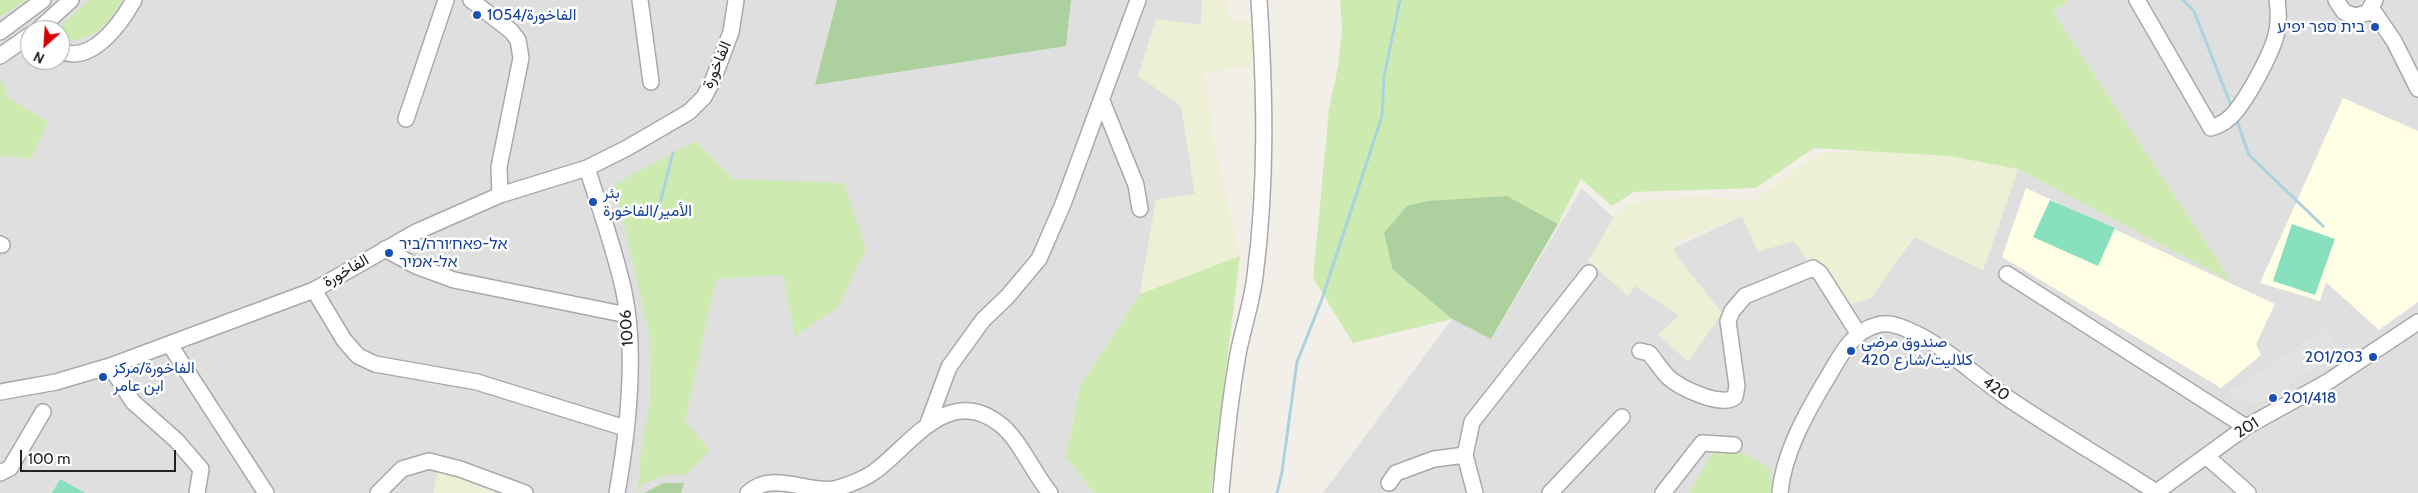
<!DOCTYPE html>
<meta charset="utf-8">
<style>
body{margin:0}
#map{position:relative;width:2418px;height:493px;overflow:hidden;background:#f2efe9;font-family:Cabin,sans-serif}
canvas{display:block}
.north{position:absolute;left:20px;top:20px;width:50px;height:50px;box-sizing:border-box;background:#fff;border:1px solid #a7a7a7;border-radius:50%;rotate:206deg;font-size:14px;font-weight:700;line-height:20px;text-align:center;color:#222}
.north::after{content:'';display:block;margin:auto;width:18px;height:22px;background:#d40000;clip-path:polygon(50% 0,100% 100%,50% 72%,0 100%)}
.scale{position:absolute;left:20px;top:450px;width:156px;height:22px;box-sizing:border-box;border:2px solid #222;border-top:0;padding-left:6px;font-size:15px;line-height:18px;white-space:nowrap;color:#222;-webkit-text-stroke:4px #fff;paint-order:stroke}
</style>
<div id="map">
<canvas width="2418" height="493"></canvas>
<div class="north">N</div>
<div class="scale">100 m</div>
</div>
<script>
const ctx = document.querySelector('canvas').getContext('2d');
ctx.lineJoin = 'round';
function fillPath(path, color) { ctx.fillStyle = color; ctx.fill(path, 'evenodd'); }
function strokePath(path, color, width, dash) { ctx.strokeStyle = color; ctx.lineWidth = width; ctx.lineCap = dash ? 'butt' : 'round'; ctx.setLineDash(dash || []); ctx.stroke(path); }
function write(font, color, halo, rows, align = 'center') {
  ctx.font = font + ' Cabin,Vazirmatn,"Noto Sans Hebrew",sans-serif'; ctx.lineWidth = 5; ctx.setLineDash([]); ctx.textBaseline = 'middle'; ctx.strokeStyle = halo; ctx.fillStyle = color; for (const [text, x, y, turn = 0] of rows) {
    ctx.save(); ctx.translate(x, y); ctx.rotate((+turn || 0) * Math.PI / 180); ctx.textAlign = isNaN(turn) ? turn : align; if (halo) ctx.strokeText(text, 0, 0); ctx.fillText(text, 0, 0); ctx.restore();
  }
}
fillPath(new Path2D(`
 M0,0h837l-21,85 250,-39 5,-46h131l-1,25 -20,81 14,88 -39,6 -16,94 -60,92 -14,71 28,36h-1094zM30,30h30v30h-30z
 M2070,0h348v493h-1095l129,-174 39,20 91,-151 73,69 87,-41 52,25 77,57 43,-61 69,33 35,-101 213,112 -178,-269z`), '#e0dfdf');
fillPath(new Path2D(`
 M2343,98l75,33v171l-39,28 -53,-48 -6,19 -60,-18z
 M2026,188l249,116 -19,40 5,11 -40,33 -219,-131z`), '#ffffe5');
fillPath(new Path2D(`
 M1202,0h24l3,19 30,5 -9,43 -45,6 10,73 25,110 -100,38 16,-94 39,-6 -14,-88 -43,-30 18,-57 45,6z
 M1890,148l59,8 69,13 -35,101 -69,-33 -43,61 -32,10 -45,-67 -36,11 -16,-36 -70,27 5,13 45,57 -34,49 -30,-28 21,-18 -44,-30 -7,10 -40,-35 29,-49 17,-10 58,-5 63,3 62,-46z
 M439,468l56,21v4h-62z`), '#eef0d5');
fillPath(new Path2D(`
 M0,0h27l-27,17z
 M90,0h32c-12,22 -25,39 -53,41l-8,-7 3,-11z
 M1340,0h730l-17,12 179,270 -214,-113 -69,-13 -135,-8 -58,40 -122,4 -22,14 -31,-27 -23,45 -51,-28 -114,74 59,49 -99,24 -40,-65 16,-169 9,-42 4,-37z
 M2,81l6,17 40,23 -17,38 -26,-3 -5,2v-76z
 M695,141l38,38 111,4 22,66 -28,59 -43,28 -12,-61 -67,4 -31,142 25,29 -23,25h-19l-24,8 -7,10 4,-40 9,-53 -1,-66 -34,-150z
 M1240,256l-29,237h-117l-28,-36 14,-71 60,-92z
 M1714,451l29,2 27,15 2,25h-83z`), '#cdebb0');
fillPath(new Path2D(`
 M837,0h234l-5,46 -251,39z
 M1507,196l51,28 -67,115 -39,-20 -59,-49 -9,-37 23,-27 20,-5z
 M663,483h21l-3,10h-37z`), '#add19e');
fillPath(new Path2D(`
 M2050,200l65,28 -17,38 -65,-29z
 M2292,224l43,15 -20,56 -42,-14z
 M60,479l25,14h-33z`), '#88e0be');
fillPath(new Path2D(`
 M2324,328l19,25 -86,50 -21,-4 -7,-7z`), '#e2e2e2');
strokePath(new Path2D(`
 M2183,0l11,11 38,97
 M2236,118l13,37 74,71
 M659,207l14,-54
 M1277,493l5,-21 15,-110 25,-63 60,-183 2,-39 16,-77`), '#aad3df', 3);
const minor = new Path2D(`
 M471,0l40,31 7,9 3,18 -22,109 1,28
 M640,0l11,82
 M2137,0l74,128c10,-3 19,-9 25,-17 13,-16 33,-53 39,-72 4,-13 4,-26 2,-39
 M2336,0l8,12 11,4 12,-3 8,-13
 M2372,9l22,32 24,48
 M38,30l33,-30
 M0,32l43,-32
 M60,51c32,14 61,-28 74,-51
 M0,56l30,-21
 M1102,101l34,84 4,24
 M406,119l40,-119
 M587,168c13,41 28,82 37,124 13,62 4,139 -7,201
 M0,244l2,1
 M385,249l31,17 38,14 173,35
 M2007,274l239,153
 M314,290l30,50 14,16 17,8 102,18 148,46
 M170,345l96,148
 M1640,351l9,2c6,7 12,17 19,24 12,11 54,31 67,20l2,-11 -9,-65 4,-10 13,-15 68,-28 7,5 38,60
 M110,366l23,36 43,38 25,29 -4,24
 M0,392l56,-10 54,-16 204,-76 102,-58 84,-37 87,-27 40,-20 62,-36 15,-15 9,-17 18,-48 5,-32
 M927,426l22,-59 34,-47 24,-23 32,-38 24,-55 75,-204
 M2206,456l42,37
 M0,473l10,-5 33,-56
 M1389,483l7,-10 38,-14 31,-4
 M378,493l24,-24 27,-8 31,8 65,24
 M748,493c24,-23 58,0 87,-4 13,-4 28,-9 39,-17 38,-28 75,-89 127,-47 18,14 33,49 49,68
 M1221,493c4,-47 9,-93 17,-139 5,-26 14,-52 17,-78 12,-92 10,-184 4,-276
 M1475,493l-10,-38 7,-33 117,-149
 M1550,493l72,-76
 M1663,493l39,-50 32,2
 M1780,493c3,-37 24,-76 43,-108 14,-22 26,-53 54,-60 9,-3 20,0 29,4 37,15 67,45 100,68 49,33 100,63 150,95
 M2155,493l91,-66 83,-46 89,-59`);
strokePath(minor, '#a9a9a9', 18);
strokePath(minor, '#fff', 15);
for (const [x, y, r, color] of [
 [477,15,5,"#1a4fb4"],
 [2375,27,5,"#1a4fb4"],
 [593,202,5,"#1a4fb4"],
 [389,253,5,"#1a4fb4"],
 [1851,351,5,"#1a4fb4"],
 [2373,357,5,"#1a4fb4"],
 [103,377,5,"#1a4fb4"],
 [2273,398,5,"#1a4fb4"]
]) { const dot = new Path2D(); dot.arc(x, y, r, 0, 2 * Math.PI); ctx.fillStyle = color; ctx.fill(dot); strokePath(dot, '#fff', 2); }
write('16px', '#164399', '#fff', [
 ["الفاخورة/1054",487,15],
 ["בית ספר יפיע",2365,27,"right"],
 ["بئر",603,193],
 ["الأمير/الفاخورة",603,211],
 ["אל-פאח׳ורה/ביר",399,244],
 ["אל-אמיר",399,262],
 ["صندوق مرضى",1861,342],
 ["كلاليت/شارع 420",1861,360],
 ["201/203",2363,357,"right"],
 ["الفاخورة/مركز",113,368],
 ["ابن عامر",113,386],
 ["201/418",2283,398]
], 'left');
write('16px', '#222', '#fff', [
 ["الفاخورة",717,65,-67],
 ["الفاخورة",346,271,-30],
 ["1006",627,328,-94],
 ["420",1996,389,36],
 ["201",2247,428,-32]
]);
</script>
